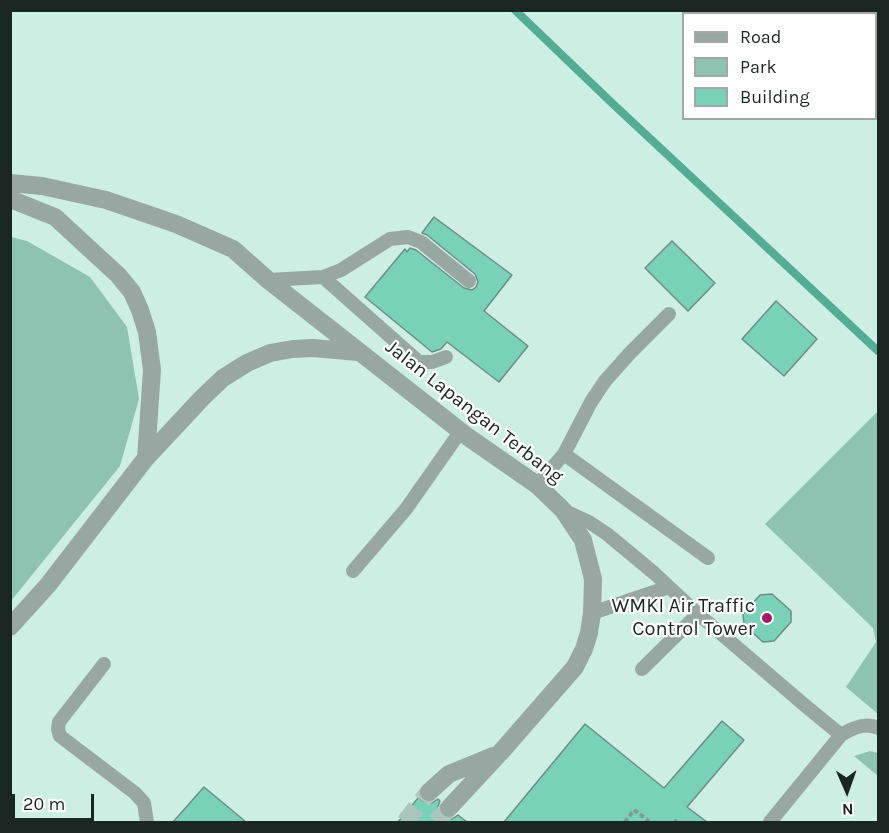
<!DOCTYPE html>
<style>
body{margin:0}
#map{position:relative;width:889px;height:833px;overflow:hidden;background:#cdefe3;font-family:Karla,sans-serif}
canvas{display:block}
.frame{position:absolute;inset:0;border:12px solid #192622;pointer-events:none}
.legend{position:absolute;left:682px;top:12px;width:195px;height:108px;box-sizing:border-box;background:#fff;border:2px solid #a3a8a7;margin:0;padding:8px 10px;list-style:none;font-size:18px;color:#192622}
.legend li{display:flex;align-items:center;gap:12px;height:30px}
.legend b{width:30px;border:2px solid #a3a8a7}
.north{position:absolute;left:817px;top:761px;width:60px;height:60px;-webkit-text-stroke:4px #fff;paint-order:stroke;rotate:178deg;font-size:16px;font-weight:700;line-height:24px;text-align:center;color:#192622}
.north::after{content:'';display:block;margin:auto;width:21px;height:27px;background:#192622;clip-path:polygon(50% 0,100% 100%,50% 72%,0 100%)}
.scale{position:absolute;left:12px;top:794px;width:82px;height:27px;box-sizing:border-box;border:3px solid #192622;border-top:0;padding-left:8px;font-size:18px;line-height:21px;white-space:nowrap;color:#192622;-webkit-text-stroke:4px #fff;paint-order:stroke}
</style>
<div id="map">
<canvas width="889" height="833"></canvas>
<div class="frame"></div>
<ul class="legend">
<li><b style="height:8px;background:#99a7a2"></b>Road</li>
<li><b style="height:16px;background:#8ec2b1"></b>Park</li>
<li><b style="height:16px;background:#79d1b7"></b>Building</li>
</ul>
<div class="north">N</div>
<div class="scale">20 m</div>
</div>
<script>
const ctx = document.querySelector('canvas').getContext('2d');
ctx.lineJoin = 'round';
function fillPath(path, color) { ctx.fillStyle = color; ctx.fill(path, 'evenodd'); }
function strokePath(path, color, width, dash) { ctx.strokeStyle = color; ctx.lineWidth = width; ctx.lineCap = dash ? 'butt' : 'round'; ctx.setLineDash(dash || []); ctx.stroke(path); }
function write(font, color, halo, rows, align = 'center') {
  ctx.font = font + ' Karla,sans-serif'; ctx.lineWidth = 4.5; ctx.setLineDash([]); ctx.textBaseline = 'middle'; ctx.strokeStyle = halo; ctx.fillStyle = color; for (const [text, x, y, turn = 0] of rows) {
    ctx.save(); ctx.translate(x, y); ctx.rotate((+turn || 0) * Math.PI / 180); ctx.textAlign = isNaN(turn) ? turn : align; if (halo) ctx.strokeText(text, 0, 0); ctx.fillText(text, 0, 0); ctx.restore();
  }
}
fillPath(new Path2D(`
 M11,237l16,4 63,36 37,50 12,72 -19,67 -109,135z
 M878,411v303l-32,-27 30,-45 -3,-14 -108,-104z
 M870,751l8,2v23l-24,-20z`), '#8ec2b1');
strokePath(new Path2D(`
 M515,10l98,94 265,247`), '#53ac93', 8);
const building = new Path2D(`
 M434,217l78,58 -28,36 44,35 -29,36 -52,-40 -6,7 -9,3 -67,-55 40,-48 2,3 3,-4 6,2 48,38 8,2 4,-3 2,-5 -3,-8 -48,-39 -5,-2z
 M672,241l43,42 -27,28 -43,-43z
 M776,301l41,38 -33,37 -42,-37z
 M772,594l19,17v11l-17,19 -11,1 -19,-17 -1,-11 17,-19z
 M722,721l22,19 -57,67 20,15h-203l81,-98 79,64z
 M204,787l42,35h-73z
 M419,797l2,3 5,3h6l6,-4 2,2 -2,5v5l4,6 5,2h5l6,-4 9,7h-69z`);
fillPath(building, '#79d1b7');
strokePath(building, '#6e8d83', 1.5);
strokePath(new Path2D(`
 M405,822l24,-30
 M436,822l13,-14`), '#a9c7bc', 18, [18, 9]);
strokePath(new Path2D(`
 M625,822l9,-12 16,12
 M675,822l2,-2`), '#819b92', 4, [4.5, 3]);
strokePath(new Path2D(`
 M876,93l2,-3
 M323,277l96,85h13l14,-5
 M268,280l55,-3 18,-7 49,-31 18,-2 13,5 48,39
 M564,454l144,104
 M537,485l27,-31 27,-52 14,-21 25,-28 39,-39
 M563,510l26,12 18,12 47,39 44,41 110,94 33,27
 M353,571l53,-62 54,-77
 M592,613l77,-26
 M104,664l-45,58 -1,7 2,7 75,57 9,10 3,19
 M642,669l56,-55
 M770,822l71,-87c11,-7 25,-13 37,-7`), '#99a7a2', 14);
strokePath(new Path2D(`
 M10,183l32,3 64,14 70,24 57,25 35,31 200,157 69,48 26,25 20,30 10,39 -1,34 -3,20 -5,16 -9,18 -75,86 -51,55
 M10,199l45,18 63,58 14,17 8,18 7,22 5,38 -6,88
 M10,627l38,-42 98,-127 56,-60 21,-20 24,-15 23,-10 23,-4 20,-1 45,4
 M429,792l20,-18 44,-18`), '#99a7a2', 18);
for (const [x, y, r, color] of [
 [767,618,6,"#a21b67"]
]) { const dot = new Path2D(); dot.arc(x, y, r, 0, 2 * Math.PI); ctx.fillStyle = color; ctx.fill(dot); strokePath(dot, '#fff', 2); }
write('20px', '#192622', '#fff', [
 ["Jalan Lapangan Terbang",474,412,38]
]);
write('20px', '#192622', '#fff', [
 ["WMKI Air Traffic",755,606],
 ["Control Tower",755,629]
], 'right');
</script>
